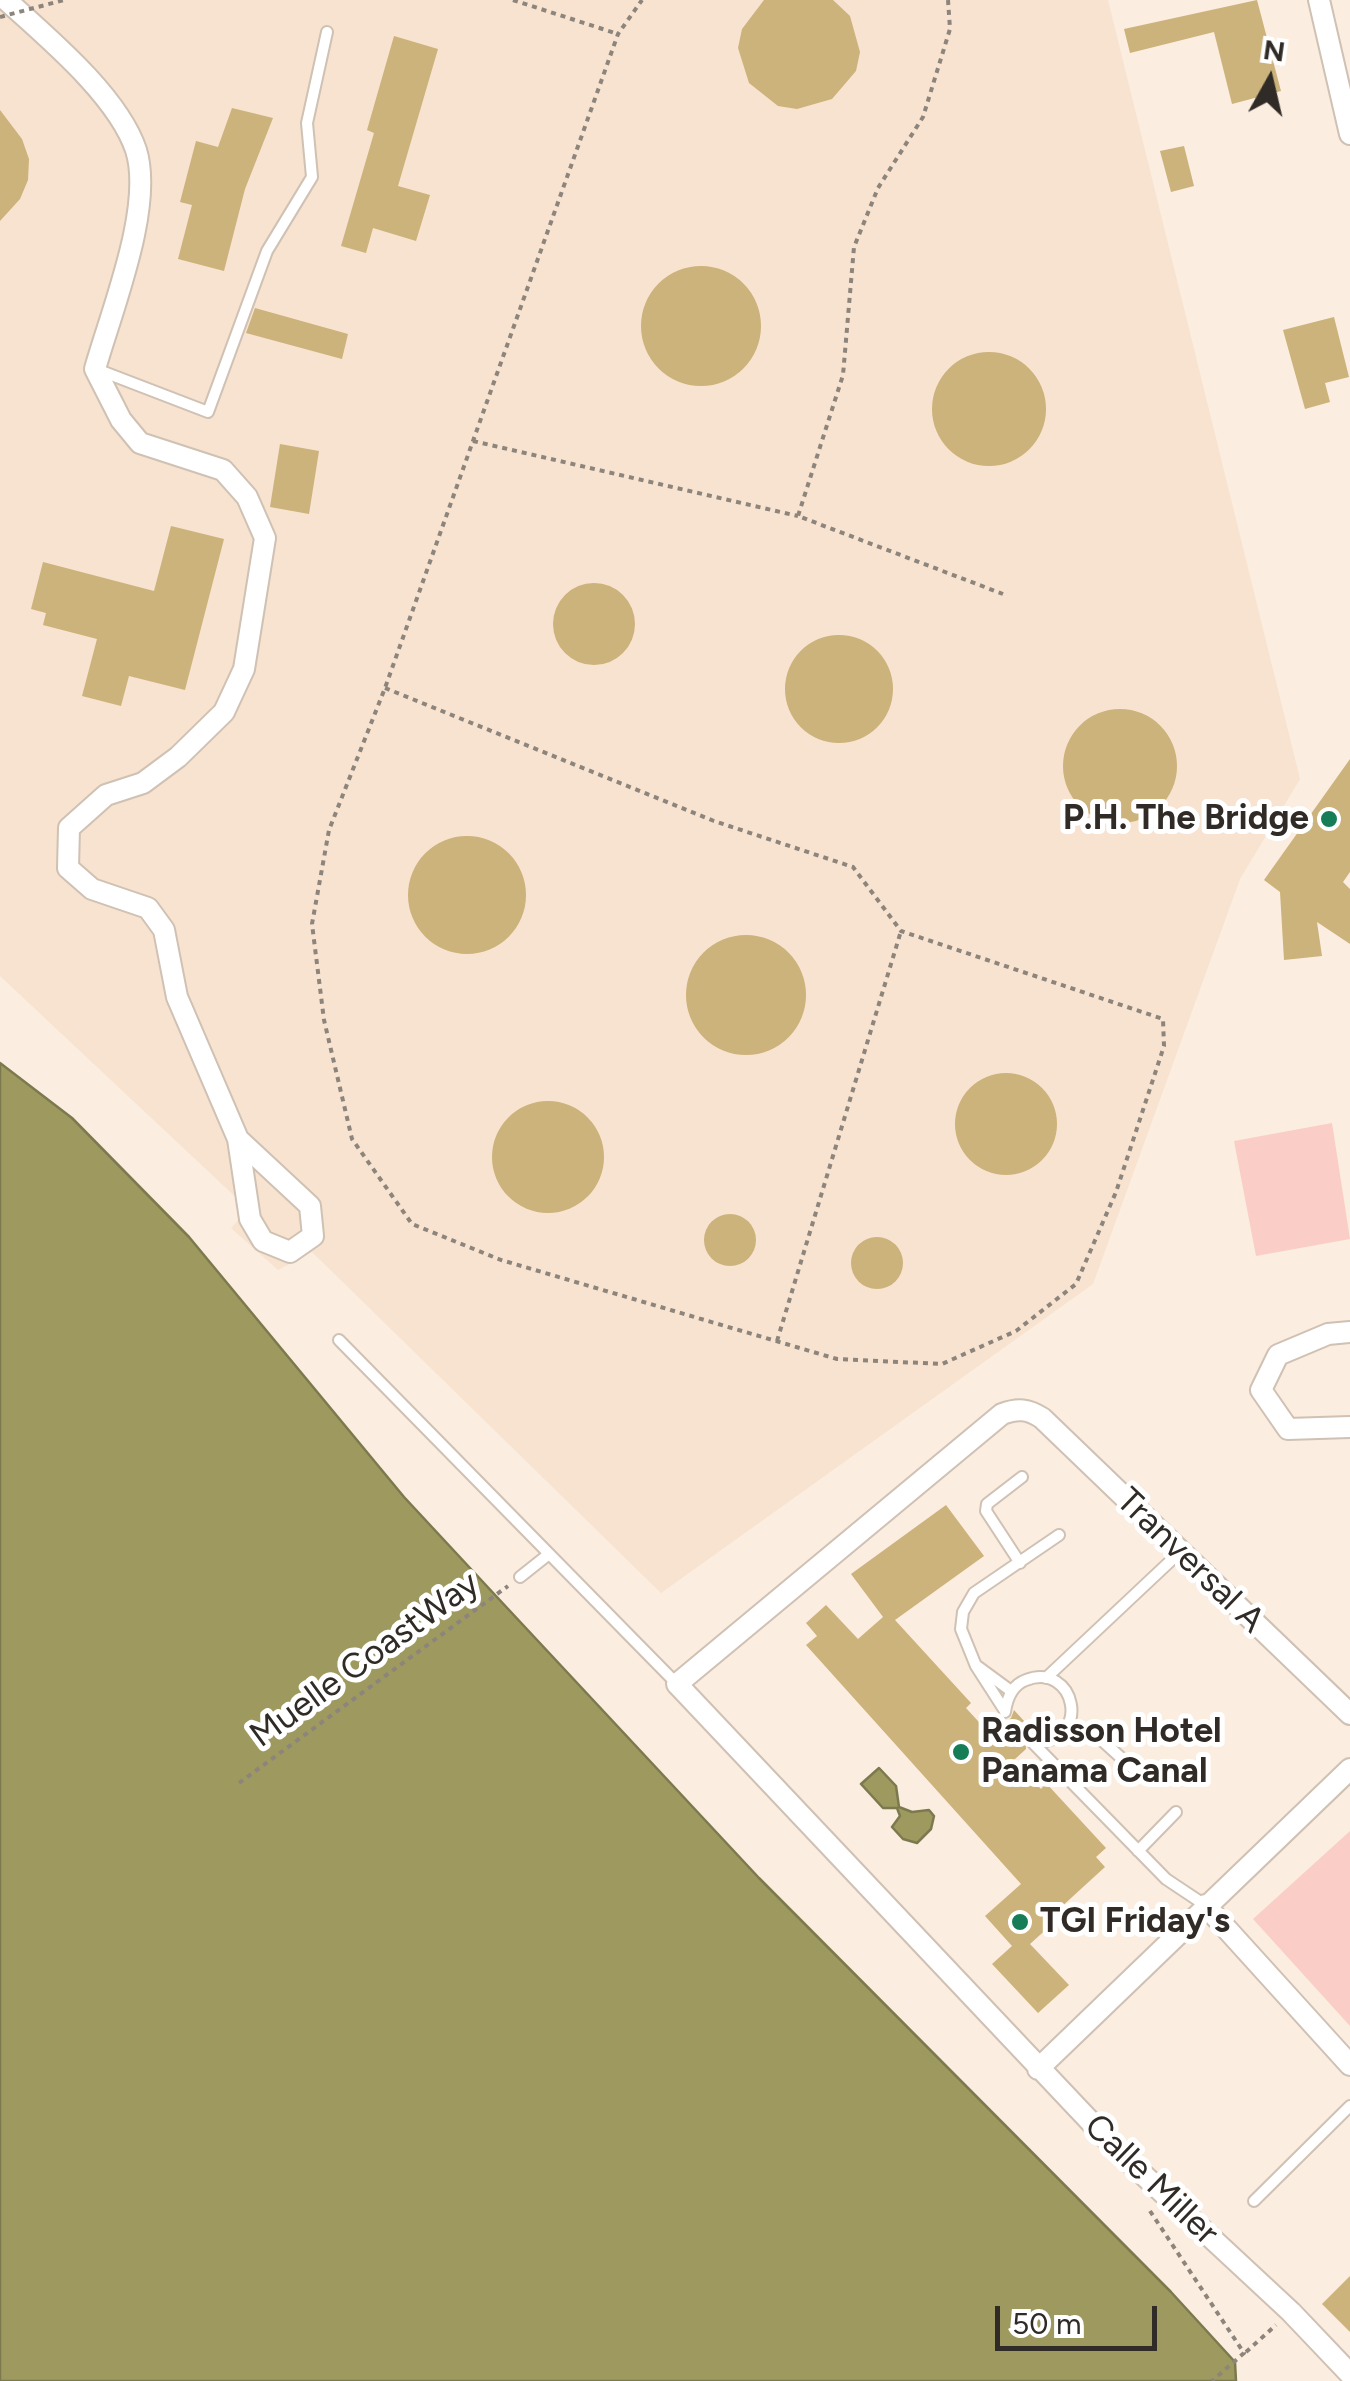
<!DOCTYPE html>
<style>
body{margin:0}
#map{position:relative;width:1350px;height:2381px;overflow:hidden;background:#fbeddf;font-family:Figtree,sans-serif}
canvas{display:block}
.north{position:absolute;left:1220px;top:30px;width:100px;height:100px;-webkit-text-stroke:8px #fff;paint-order:stroke;rotate:8deg;font-size:28px;font-weight:700;line-height:40px;text-align:center;color:#302b26}
.north::after{content:'';display:block;margin:auto;width:35px;height:45px;background:#302b26;clip-path:polygon(50% 0,100% 100%,50% 72%,0 100%)}
.scale{position:absolute;left:995px;top:2306px;width:162px;height:45px;box-sizing:border-box;border:5px solid #302b26;border-top:0;padding-left:12px;font-size:30px;line-height:35px;white-space:nowrap;color:#302b26;-webkit-text-stroke:8px #fff;paint-order:stroke}
</style>
<div id="map">
<canvas width="1350" height="2381"></canvas>
<div class="north">N</div>
<div class="scale">50 m</div>
</div>
<script>
const ctx = document.querySelector('canvas').getContext('2d');
ctx.lineJoin = 'round';
function fillPath(path, color) { ctx.fillStyle = color; ctx.fill(path, 'evenodd'); }
function strokePath(path, color, width, dash) { ctx.strokeStyle = color; ctx.lineWidth = width; ctx.lineCap = dash ? 'butt' : 'round'; ctx.setLineDash(dash || []); ctx.stroke(path); }
function write(font, color, halo, rows, align = 'center') {
  ctx.font = font + ' Figtree,sans-serif'; ctx.lineWidth = 10; ctx.setLineDash([]); ctx.textBaseline = 'middle'; ctx.strokeStyle = halo; ctx.fillStyle = color; for (const [text, x, y, turn = 0] of rows) {
    ctx.save(); ctx.translate(x, y); ctx.rotate((+turn || 0) * Math.PI / 180); ctx.textAlign = isNaN(turn) ? turn : align; if (halo) ctx.strokeText(text, 0, 0); ctx.fillText(text, 0, 0); ctx.restore();
  }
}
fillPath(new Path2D(`
 M0,0h1108l192,779 -60,100 -147,405 -432,309 -349,-341 -34,18 -47,-42 12,-13 -1,-12 -242,-227z`), '#f7e3cf');
fillPath(new Path2D(`
 M1332,1123l18,116 -94,17 -22,-115z
 M1350,1831v195l-97,-107z`), '#facec7');
const water = new Path2D(`
 M0,1063l72,55 117,119 215,260 92,99 263,282 412,414 64,70 1,19h-1236z
 M879,1768l17,18 3,21 13,5 17,-2 5,6 -3,13 -14,14 -14,-4 -11,-12 8,-11 -3,-8h-14l-22,-24z`);
fillPath(water, '#9e9a5f');
strokePath(water, '#7d794e', 2.5);
fillPath(new Path2D(`
 M764,0h69l17,16 10,36 -4,19 -24,28 -35,10 -19,-3 -29,-23 -11,-35 4,-19z
 M1257,0l24,91 -49,13 -18,-72 -84,21 -6,-24z
 M394,36l44,13 -40,137 32,9 -14,46 -43,-13 -7,25 -25,-7 33,-113 -7,-3z
 M232,108l41,10 -28,71 -21,82 -46,-12 14,-54 -12,-3 16,-61 22,6z
 M0,110l22,29 7,20 -1,21 -8,19 -20,22z
 M1184,146l10,40 -23,6 -11,-41z
 M641 326a60 60 0 1 1 120 0a60 60 0 1 1-120 0Z
 M255,308l93,26 -6,25 -96,-26z
 M1334,317l15,60 -24,6 5,19 -25,7 -22,-79z
 M932 409a57 57 0 1 1 114 0a57 57 0 1 1-114 0Z
 M280,444l39,7 -10,63 -39,-7z
 M171,526l53,13 -39,151 -56,-14 -8,30 -39,-10 15,-57 -54,-14 3,-12 -15,-4 12,-47 111,29z
 M553 624a41 41 0 1 1 82 0a41 41 0 1 1-82 0Z
 M785 689a54 54 0 1 1 108 0a54 54 0 1 1-108 0Z
 M1063 766a57 57 0 1 1 114 0a57 57 0 1 1-114 0Z
 M1350,759v113l-7,10 7,7v55l-33,-22 5,34 -38,4 -4,-68 -16,-12z
 M408 895a59 59 0 1 1 118 0a59 59 0 1 1-118 0Z
 M686 995a60 60 0 1 1 120 0a60 60 0 1 1-120 0Z
 M955 1124a51 51 0 1 1 102 0a51 51 0 1 1-102 0Z
 M492 1157a56 56 0 1 1 112 0a56 56 0 1 1-112 0Z
 M704 1240a26 26 0 1 1 52 0a26 26 0 1 1-52 0Z
 M851 1263a26 26 0 1 1 52 0a26 26 0 1 1-52 0Z
 M946,1505l38,51 -89,64 76,83 -5,5 23,25 22,-15 3,-8 22,24 -10,4v11l-12,11 27,29 5,-6 60,65 -10,9 9,10 -58,53 4,5 -21,19 39,41 -31,28 -46,-49 20,-18 -27,-30 36,-32 -215,-239 11,-9 -11,-13 20,-18 32,34 25,-22 -32,-43z
 M1350,2276v56l-28,-28z`), '#ccb27b');
const service = new Path2D(`
 M96,369l112,43 59,-161 45,-74 -5,-54 20,-91
 M339,1340l338,344
 M1020,1563l-34,-52 1,-7 35,-27
 M520,1577l29,-23
 M977,1666l34,25
 M1046,1678l134,-126
 M1005,1711l-29,-45 -15,-37 2,-17 11,-19 85,-58
 M1005,1712c2,-14 7,-27 21,-32 48,-19 69,61 7,63
 M1069,1724l27,11 44,40
 M1033,1743l133,136 39,26
 M1138,1851l38,-39
 M1254,2201l96,-95`);
const minor = new Path2D(`
 M6,0c42,38 112,96 130,150 18,57 -25,162 -41,219l26,51 19,23 83,27 24,27 18,41 -21,131 -20,43 -46,45 -35,26 -37,12 -37,33 -1,40 24,21 56,19 16,22 13,67 61,142 12,80 13,22 27,11 23,-16 -3,-30 -72,-67
 M1319,0l31,134
 M1350,1332l-22,2 -50,21 -17,35 27,39 62,-2
 M1350,1714l-308,-296c-14,-9 -24,-10 -40,-4l-325,270 444,470 170,158 59,62
 M1205,1905l145,160
 M1038,2069l312,-300`);
strokePath(service, '#cfc1b3', 14);
strokePath(minor, '#cfc1b3', 24);
strokePath(new Path2D(`
 M513,0l105,34
 M948,0l2,29 -27,88 -45,71 -24,59 -11,128 -45,141 205,78
 M473,441l325,75
 M385,688l329,133 139,46 48,64 262,88 1,27 -48,146 -40,92 -60,47 -74,33 -105,-5 -336,-99 -89,-36 -60,-85 -28,-119 -12,-96 17,-94 56,-142 233,-654 24,-34
 M777,1341l124,-410
 M239,1783l269,-197
 M1150,2211l94,142 -32,28
 M1246,2352l30,-27`), '#8d847b', 4, [5, 5]);
strokePath(service, '#fff', 10);
strokePath(minor, '#fff', 20);
strokePath(new Path2D(`
 M0,17l64,-17`), '#8d847b', 4, [5, 5]);
for (const [x, y, r, color] of [
 [1329,819,10,"#177d57"],
 [961,1752,10,"#177d57"],
 [1020,1922,10,"#177d57"]
]) { const dot = new Path2D(); dot.arc(x, y, r, 0, 2 * Math.PI); ctx.fillStyle = color; ctx.fill(dot); strokePath(dot, '#fff', 4); }
write('bold 35px', '#302b26', '#fff', [
 ["P.H. The Bridge",1309,819,"right"],
 ["Radisson Hotel",981,1732],
 ["Panama Canal",981,1772],
 ["TGI Friday's",1040,1922]
], 'left');
write('35px', '#302b26', '#fff', [
 ["Tranversal A",1190,1561,44],
 ["Muelle CoastWay",365,1660,-36],
 ["Calle Miller",1151,2180,44]
]);
</script>
